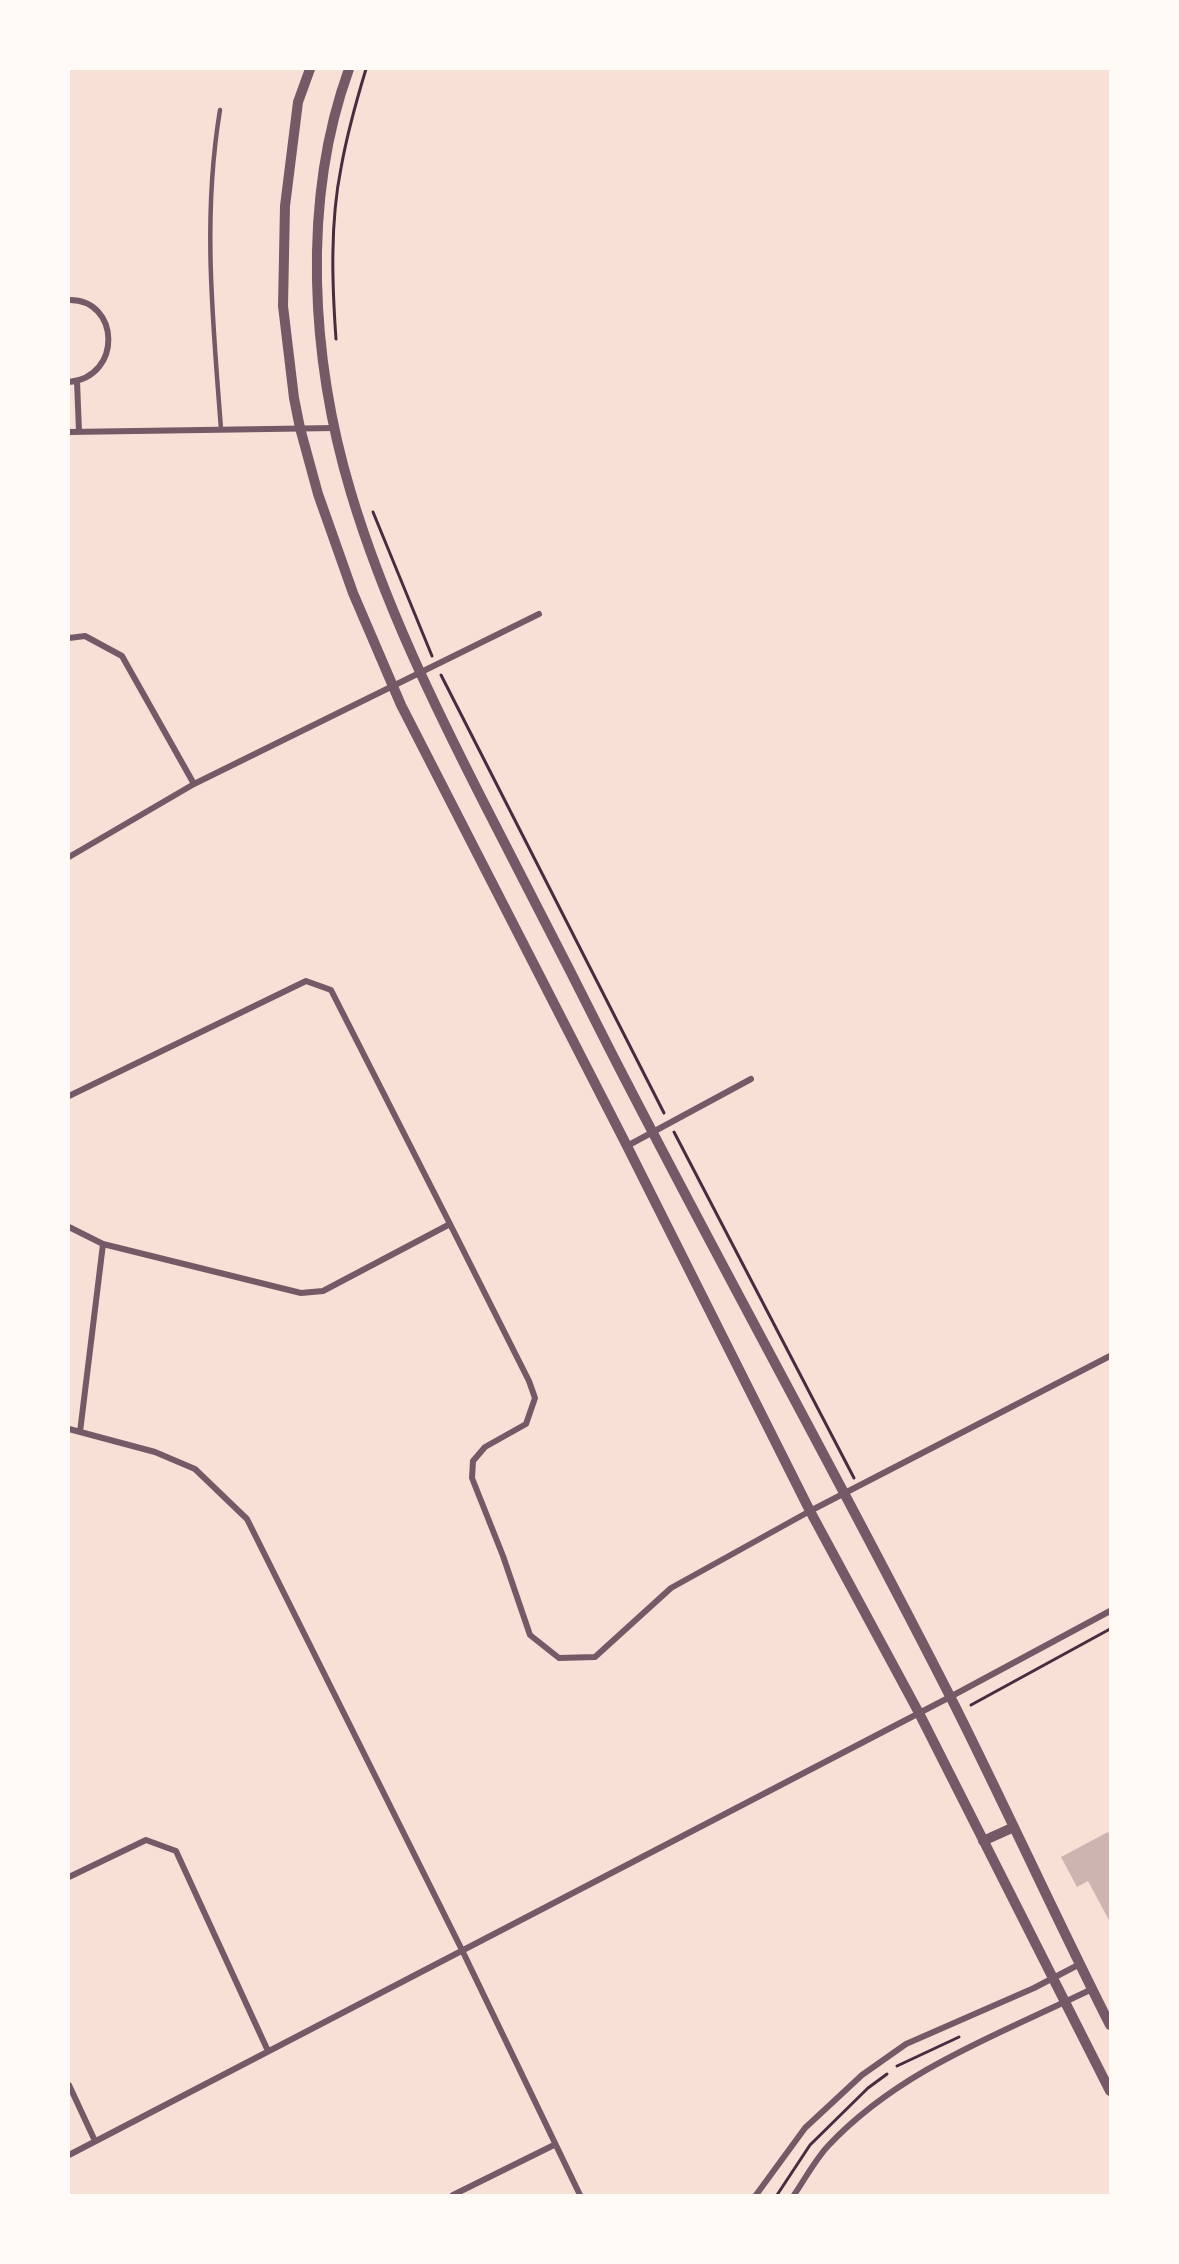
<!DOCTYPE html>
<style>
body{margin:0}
#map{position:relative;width:1179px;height:2264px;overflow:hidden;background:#f7e1d7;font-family:"Nunito Sans",sans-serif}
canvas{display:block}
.frame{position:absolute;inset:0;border:70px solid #fffaf5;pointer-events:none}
</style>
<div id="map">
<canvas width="1179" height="2264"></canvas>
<div class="frame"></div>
</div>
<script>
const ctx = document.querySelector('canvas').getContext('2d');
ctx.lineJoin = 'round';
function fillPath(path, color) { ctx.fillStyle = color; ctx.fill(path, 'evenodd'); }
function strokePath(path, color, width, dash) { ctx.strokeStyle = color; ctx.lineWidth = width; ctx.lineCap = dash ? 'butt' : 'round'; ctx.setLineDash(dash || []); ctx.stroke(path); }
fillPath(new Path2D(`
 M1108,1832l2,4v86l-22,-41 -11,6 -16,-30z`), '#ccb4b1');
strokePath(new Path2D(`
 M336,339c-4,-56 -6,-116 5,-171 6,-34 15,-66 25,-99
 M373,512l59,144
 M441,675l223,438
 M674,1132l180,346
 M971,1705l139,-76
 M897,2066l62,-29
 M777,2195l33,-50 58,-57 19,-14`), '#4a2c40', 3);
strokePath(new Path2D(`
 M220,110c-18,108 -7,212 1,319`), '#755966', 4.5);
strokePath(new Path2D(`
 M69,300c51,-1 54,77 0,82
 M77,381l2,51
 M69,432l266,-4
 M69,638l16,-2 37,20 72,128
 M69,857l125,-73 345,-170
 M69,1096l237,-115 25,9 119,234 -127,67 -22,2 -198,-49 -34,-17
 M627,1146l124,-67
 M450,1224l79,157 6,17 -9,26 -41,23 -12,14 -1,17 31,78 27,79 29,23 36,-1 76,-69 139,-77 300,-155
 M69,1429l86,23 40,17 52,50 215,431 118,245
 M80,1432l23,-188
 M69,1877l77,-37 30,11 92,200
 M69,2085l26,56
 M69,2155l881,-458 160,-86
 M453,2195l101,-50
 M756,2195l49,-67 57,-53 44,-31 128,-56 44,-23
 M794,2195c11,-16 21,-35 34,-49 72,-77 172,-112 264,-157`), '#755966', 6);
strokePath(new Path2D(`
 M310,69l-12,33 -13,104 -2,100 11,92 6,30 18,66 35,99 48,112 226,441 183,365 109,202 191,378
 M349,69c-48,132 -38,291 2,424 33,110 84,214 136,316 41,80 82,159 122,239 113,221 234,437 346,658 53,106 102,214 155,319
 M983,1841l31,-14`), '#755966', 10);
</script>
